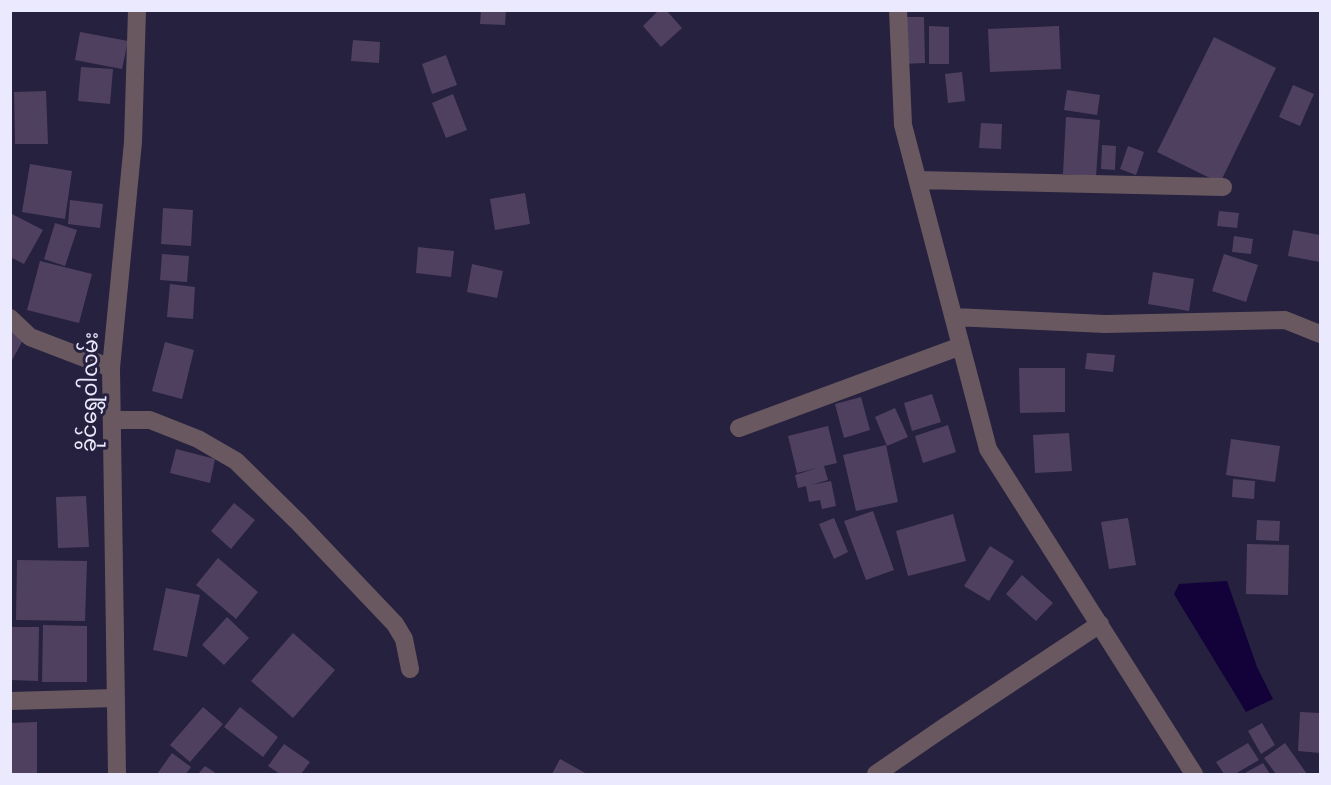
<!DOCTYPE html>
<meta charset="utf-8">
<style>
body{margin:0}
#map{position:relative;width:1331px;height:785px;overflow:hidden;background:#25213f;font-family:"Source Sans 3",sans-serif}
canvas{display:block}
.frame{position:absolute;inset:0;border:12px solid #eae9fd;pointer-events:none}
</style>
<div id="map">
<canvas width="1331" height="785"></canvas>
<div class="frame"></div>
</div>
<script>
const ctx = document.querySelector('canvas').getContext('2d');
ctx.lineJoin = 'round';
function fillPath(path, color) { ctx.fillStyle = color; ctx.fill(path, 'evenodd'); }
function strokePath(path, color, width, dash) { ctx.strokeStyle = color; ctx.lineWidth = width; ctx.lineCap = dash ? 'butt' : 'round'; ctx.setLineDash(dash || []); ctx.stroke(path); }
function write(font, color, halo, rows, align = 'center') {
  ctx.font = font + ' "Source Sans 3","Noto Sans Myanmar",sans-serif'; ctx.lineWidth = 6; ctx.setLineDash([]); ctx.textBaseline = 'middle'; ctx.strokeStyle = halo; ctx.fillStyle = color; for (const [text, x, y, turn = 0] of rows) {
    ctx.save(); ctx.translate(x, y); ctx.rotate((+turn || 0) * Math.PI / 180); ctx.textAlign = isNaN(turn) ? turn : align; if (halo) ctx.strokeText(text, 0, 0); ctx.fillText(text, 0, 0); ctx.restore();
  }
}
fillPath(new Path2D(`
 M1227,581l30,86 16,32 -27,13 -72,-118 5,-10z`), '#13013a');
fillPath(new Path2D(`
 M481,10h25l-1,15 -25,-1z
 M659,10h7l16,18 -21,19 -18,-21z
 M902,17h22l1,46 -22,1z
 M929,26l20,1v37h-20z
 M1059,26l2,43 -71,3 -2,-43z
 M80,32l48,9 -6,28 -47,-9z
 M1214,37l62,31 -56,115 -63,-31z
 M353,40l27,2 -1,21 -28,-2z
 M446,55l11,30 -25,9 -10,-30z
 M81,67l32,2 -3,35 -32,-3z
 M962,72l3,29 -17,2 -3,-29z
 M1293,85l21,9 -14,32 -21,-9z
 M1067,90l33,5 -3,20 -33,-5z
 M46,91l2,53h-33l-1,-52z
 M453,94l14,36 -21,8 -14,-35z
 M1066,117l34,3 -4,56 -33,-2z
 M981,123l21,1 -1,25 -22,-1z
 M1102,145l14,1 -1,24 -14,-1z
 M1128,146l16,6 -8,23 -16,-6z
 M30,164l42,7 -7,48 -43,-7z
 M525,193l5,31 -35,6 -5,-31z
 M70,200l33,4 -3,24 -32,-4z
 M163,208l30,2 -2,36 -30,-2z
 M1219,211l20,2 -2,15 -20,-2z
 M10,213l33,17 -19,34 -14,-7z
 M55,223l22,7 -12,36 -21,-7z
 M1293,230l27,5v27l-32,-6z
 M1234,236l19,3 -2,15 -19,-2z
 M418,247l36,4 -3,26 -35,-4z
 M162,254l27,2 -2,26 -27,-2z
 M1224,254l34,11 -12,37 -34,-11z
 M40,261l52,13 -13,49 -52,-13z
 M472,264l31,7 -6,27 -30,-6z
 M1153,272l41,7 -5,32 -41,-7z
 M170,284l25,3 -2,32 -26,-2z
 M10,319l19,10 -19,35z
 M165,342l29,8 -12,49 -30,-8z
 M1087,353l28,2 -2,17 -28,-3z
 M1019,368h46v44l-45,1z
 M932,394l9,28 -29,9 -8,-28z
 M861,397l9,33 -26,8 -9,-34z
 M895,408l13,29 -21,9 -12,-29z
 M948,425l8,27 -33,11 -8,-27z
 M828,426l9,37 -13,3 4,14 -17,5 20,-4 5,25 -14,3 -2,-9 -11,2 -3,-16 -8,2 -3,-13 22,-7 -20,5 -9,-37z
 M1069,433l3,38 -37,2 -2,-38z
 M1231,439l49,7 -5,36 -49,-7z
 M886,445l12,57 -42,9 -13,-56z
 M176,449l39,10 -5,24 -40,-10z
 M1233,479l22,2 -1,18 -22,-2z
 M86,496l3,51 -31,1 -2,-51z
 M234,503l21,17 -24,29 -20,-18z
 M873,511l21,59 -28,10 -22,-59z
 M953,514l13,47 -58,15 -12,-45z
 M834,518l14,34 -14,7 -15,-35z
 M1128,518l8,47 -27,4 -8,-47z
 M1257,520l23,1 -1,20 -23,-1z
 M1247,544l42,1 -1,50 -42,-1z
 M990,546l24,15 -25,40 -25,-15z
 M218,558l40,34 -22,27 -40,-34z
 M17,560l70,1 -2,60 -69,-1z
 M1022,575l31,28 -17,18 -30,-27z
 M166,588l34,7 -13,62 -34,-7z
 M227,617l22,21 -25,27 -22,-20z
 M43,625l44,1v56h-45z
 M10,627h29l-1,54 -28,-1z
 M293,633l42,37 -42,48 -42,-37z
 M203,707l20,17 -33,38 -20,-17z
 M240,707l38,30 -15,20 -39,-30z
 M1300,712l20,1v40l-22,-2z
 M37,722v52h-27v-51z
 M1262,723l13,22 -14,9 -13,-23z
 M1248,743l11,17 -24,14h-11l-8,-12z
 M1285,743l22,31h-31l-12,-16z
 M284,744l26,18 -9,12h-21l-12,-8z
 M172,753l19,14 -5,7h-29z
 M560,759l27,15h-35z
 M1263,763l7,11h-27z
 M205,766l12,8h-19z`), '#504060');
strokePath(new Path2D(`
 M898,10l5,115 85,324 206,325
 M918,180l305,7
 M954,317l151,7 180,-4 35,14
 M10,318l20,19 81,31
 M112,420h38l48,19 38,22 63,62 96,101 9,15 6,30
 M739,428l222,-82
 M10,701l105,-3
 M117,774l-6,-406 22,-226 4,-132
 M876,774l70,-48 154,-102`), '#695860', 18);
write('21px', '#eae9fd', '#25213f', [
 ["ခိုင်ရွှေဝါလမ်း",92,392,-89]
]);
</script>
